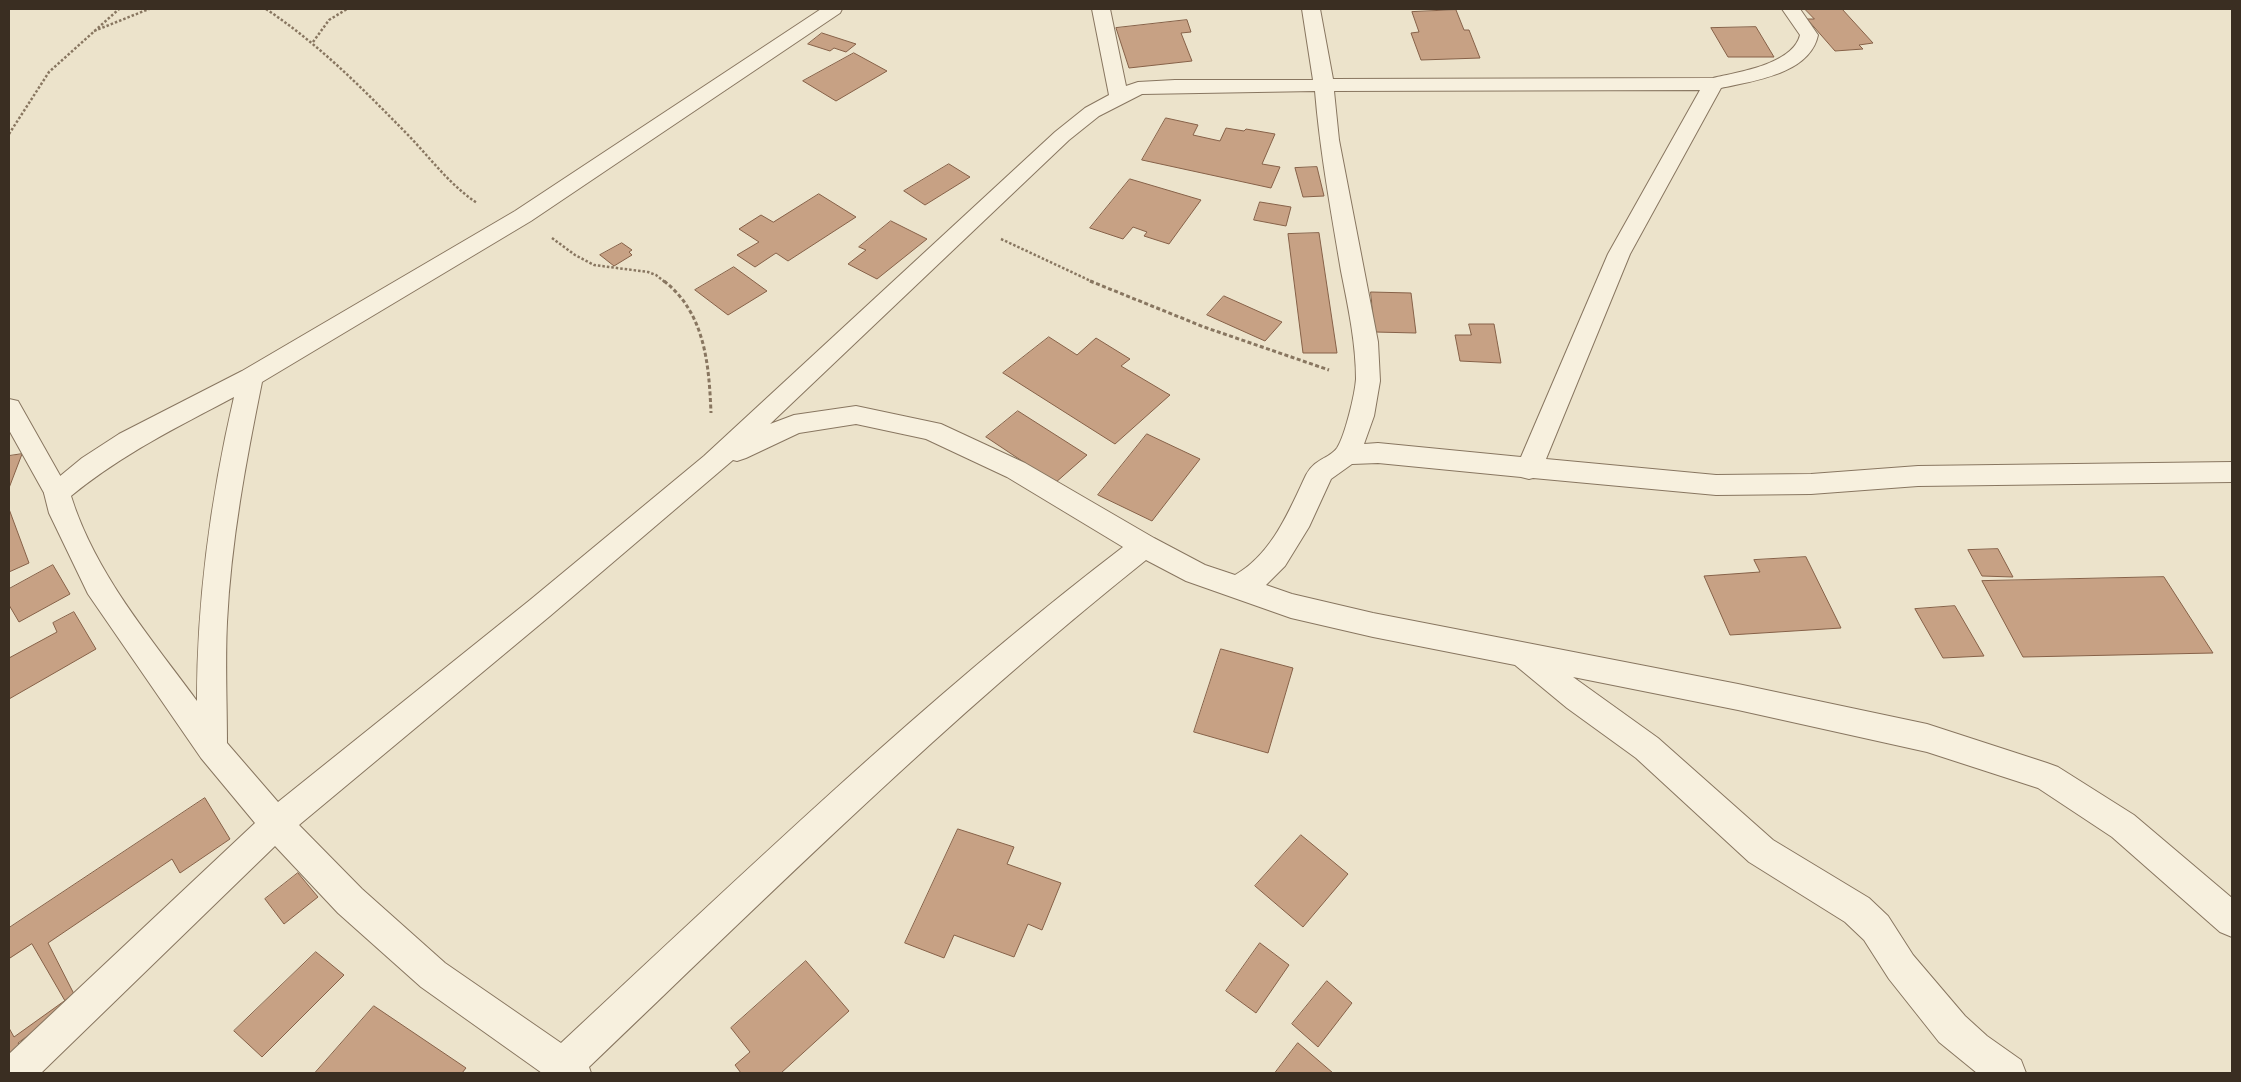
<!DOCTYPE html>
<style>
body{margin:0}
#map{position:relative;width:2241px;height:1082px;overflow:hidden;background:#ece3cb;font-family:Literata,serif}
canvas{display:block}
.frame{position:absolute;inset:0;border:10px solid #3a2e22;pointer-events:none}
</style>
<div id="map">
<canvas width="2241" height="1082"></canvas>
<div class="frame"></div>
</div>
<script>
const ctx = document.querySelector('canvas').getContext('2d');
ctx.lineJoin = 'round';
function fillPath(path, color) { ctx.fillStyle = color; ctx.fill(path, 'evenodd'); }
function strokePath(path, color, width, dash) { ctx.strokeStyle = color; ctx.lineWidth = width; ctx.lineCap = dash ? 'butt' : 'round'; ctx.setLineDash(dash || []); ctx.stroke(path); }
const building = new Path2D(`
 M1805,9h37l31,34 -14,2 4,4 -28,2 -28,-32h7z
 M1456,10l8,20h5l11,28 -59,2 -10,-27 8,-1 -7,-20z
 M1187,20l4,12 -10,1 11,28 -63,7 -13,-40z
 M1756,27l18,30h-46l-17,-29z
 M822,33l34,11 -10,8 -12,-4 -4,3 -22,-7z
 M854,53l33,18 -51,30 -33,-20z
 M1166,118l32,7 -5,10 27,6 6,-13 18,3 2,-2 29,5 -13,30 18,3 -9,21 -129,-28z
 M949,164l21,13 -45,28 -21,-14z
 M1317,167l7,29 -21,1 -8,-29z
 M1130,179l71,21 -32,44 -25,-8 3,-4 -14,-5 -10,12 -33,-11z
 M819,194l37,23 -68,44 -12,-8 -21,14 -18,-12 22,-13 -20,-13 22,-14 12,7z
 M1260,202l31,5 -5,19 -32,-6z
 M891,221l36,18 -50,40 -29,-15 18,-14 -7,-3z
 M1319,233l18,120h-34l-15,-119z
 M622,243l10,7 -3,2 3,3 -18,11 -14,-11z
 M734,267l33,24 -39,24 -33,-25z
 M1371,292l40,1 5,40 -41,-1z
 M1224,296l58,26 -17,19 -58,-26z
 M1469,324h25l7,39 -41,-2 -5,-26h16z
 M1049,337l28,18 19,-17 34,21 -9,7 49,29 -55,49 -112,-71z
 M1018,411l69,44 -32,28 -69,-46z
 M1147,434l53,25 -48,62 -54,-26z
 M22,454l-13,34v-32z
 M9,509l20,54 -20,9z
 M1998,549l15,28 -31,-1 -14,-26z
 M1806,557l35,71 -111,7 -26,-59 56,-4 -6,-12z
 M53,565l17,29 -51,28 -10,-17v-16z
 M2164,577l49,76 -190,4 -41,-76z
 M1955,606l29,50 -41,2 -28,-49z
 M74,612l22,37 -87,50v-41l48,-26 -4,-9z
 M1221,649l72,19 -25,85 -74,-21z
 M205,798l25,41 -50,34 -8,-14 -124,84 26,51 -60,43 -5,-9v-100z
 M958,829l56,18 -7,17 54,19 -19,47 -14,-6 -14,33 -60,-22 -10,23 -39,-15z
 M1301,835l47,39 -45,53 -48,-41z
 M298,873l20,24 -34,27 -19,-25z
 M1260,943l29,22 -33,48 -30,-22z
 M32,944l36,62 -50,37 9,14 -18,13v-111z
 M316,952l28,23 -82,82 -28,-26z
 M806,961l43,50 -68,62h-40l-6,-8 15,-13 -19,-24z
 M1327,981l25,22 -34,44 -26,-23z
 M374,1006l92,62 -4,5h-147z
 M1298,1043l35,30h-58z`);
fillPath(building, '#c7a184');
strokePath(building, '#866148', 1);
const service = new Path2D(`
 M9,399l9,2 48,85 4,7 -4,7 -9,3 -9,-3 -39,-70z`);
const minor = new Path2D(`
 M821,9h21l-2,4 -309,208 -269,161c-16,79 -31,159 -35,240 -2,40 0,81 0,121l51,59 252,-202 174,-144 351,-324 30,-24 24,-13 -17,-86h18l16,77 12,-4 37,-2h138l-11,-71h18l13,70 380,-1c26,-6 80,-14 87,-43l-18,-26h18l18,26c-8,39 -65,46 -97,53l-91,166 -84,205 170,16 95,-1 107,-8 314,-4v20l-314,4 -107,8 -95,1 -183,-17 -4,1 -8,-2 -143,-14 -26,1 -21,15 -22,48 -24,39 -19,19 26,9 81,19 365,71 189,40 120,39 11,4 76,48 98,83v39l-12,-5 -108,-95 -74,-49 -111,-36 -189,-42 -165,-33 85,61 115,102 96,58 19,18 25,39 52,61 22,20 34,24 5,13h-49l-38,-31 -50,-63 -25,-39 -19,-18 -96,-60 -113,-104 -69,-50 -52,-43 -142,-28 -82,-19 -105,-37 -40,-21c-197,157 -375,333 -557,507l2,6h-49l-121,-86 -83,-74 -63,-67 -234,227h-32v-19l246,-231 -54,-65 -113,-164 -39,-81 -5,-20 4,-7 34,-28 37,-24 123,-63 273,-160zM1700,90l-92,164 -87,203 -143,-14 -14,1 10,-28 6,-35 -2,-39 -39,-202 -5,-49zM1315,91c5,61 16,120 26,180 7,35 15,72 15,108 -1,15 -11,57 -19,69 -8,11 -22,10 -31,27 -17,36 -34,79 -71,100l-30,-10 -51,-27 -129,-75 -84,-39 -85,-18 -62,9 -24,9 299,-284 30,-24 43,-22zM234,397c-23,100 -37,201 -37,304 -47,-64 -102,-128 -126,-205 51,-42 105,-68 163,-99zM856,424l70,15 81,38 116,70c-199,152 -379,326 -562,496l-116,-80 -83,-74 -63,-64 251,-209 183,-156 4,1 9,-3 53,-25z`);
strokePath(service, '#887660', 2);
strokePath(minor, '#887660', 2);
strokePath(new Path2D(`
 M266,9c54,36 98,81 143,127 22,23 41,49 68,67
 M94,31l55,-22
 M313,42l16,-22 18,-11
 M9,134l40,-62 70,-63
 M552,238l23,17 19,10 54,7 8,3 9,7
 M1001,239l92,43`), '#887660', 2.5, [2.5, 2]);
strokePath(new Path2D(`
 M664,281c41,32 45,83 47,132
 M1090,281l114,46 125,43`), '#887660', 3, [4, 2.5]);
fillPath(service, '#f7f0de');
fillPath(minor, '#f7f0de');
</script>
